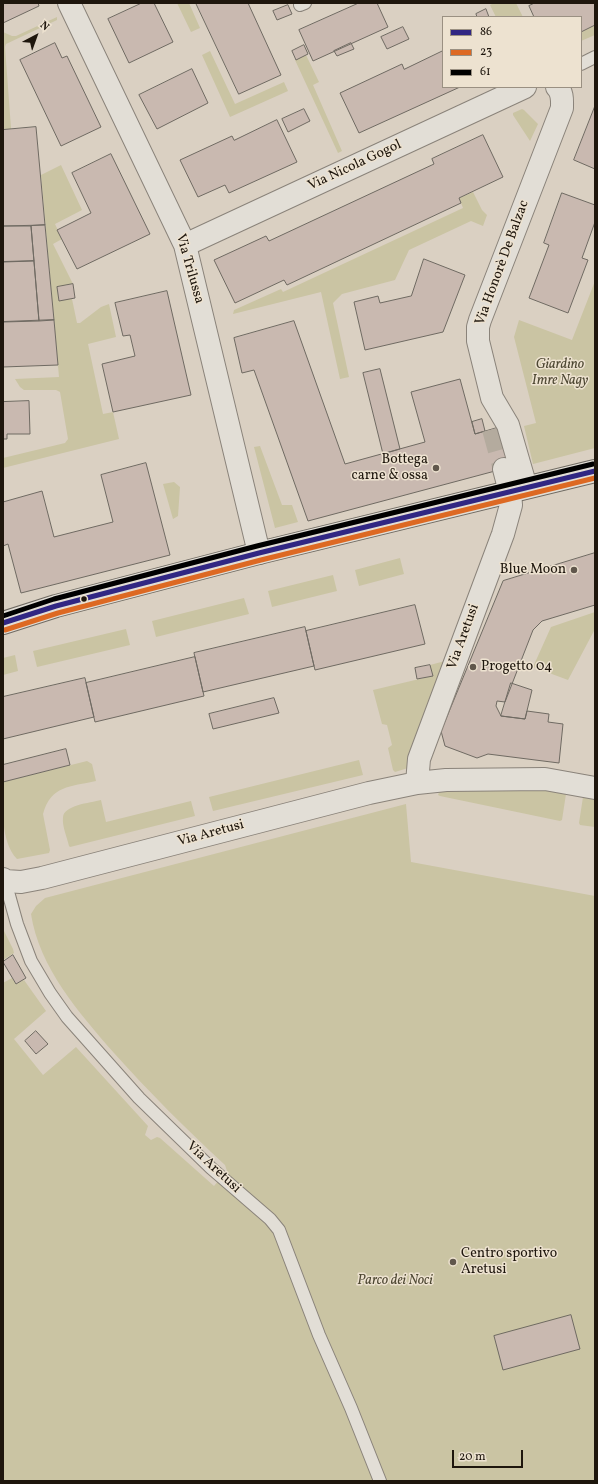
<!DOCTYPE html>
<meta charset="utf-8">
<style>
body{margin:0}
#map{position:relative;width:598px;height:1484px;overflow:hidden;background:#dad0c2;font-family:Vollkorn,serif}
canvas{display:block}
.frame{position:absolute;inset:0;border:4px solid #1e160d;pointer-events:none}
.legend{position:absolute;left:442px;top:16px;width:140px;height:72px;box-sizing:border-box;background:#ede2d0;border:1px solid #9a9082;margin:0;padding:5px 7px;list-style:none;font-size:12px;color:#1e160d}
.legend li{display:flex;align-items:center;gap:8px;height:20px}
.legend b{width:20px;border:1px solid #9a9082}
.north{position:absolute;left:16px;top:16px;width:40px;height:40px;-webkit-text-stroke:3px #ede2d0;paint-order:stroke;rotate:41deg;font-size:11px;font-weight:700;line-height:16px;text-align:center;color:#1e160d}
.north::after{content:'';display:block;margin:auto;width:14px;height:18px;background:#1e160d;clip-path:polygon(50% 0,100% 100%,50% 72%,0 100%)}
.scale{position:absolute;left:452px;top:1450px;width:71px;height:18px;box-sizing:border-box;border:2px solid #1e160d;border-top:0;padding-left:5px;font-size:12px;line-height:14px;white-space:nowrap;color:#1e160d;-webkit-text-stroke:3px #ede2d0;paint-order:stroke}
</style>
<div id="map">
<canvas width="598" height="1484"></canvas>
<div class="frame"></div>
<ul class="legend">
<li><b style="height:5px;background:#312783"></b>86</li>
<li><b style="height:5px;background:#dd6923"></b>23</li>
<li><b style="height:5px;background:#000"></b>61</li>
</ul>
<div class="north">N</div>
<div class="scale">20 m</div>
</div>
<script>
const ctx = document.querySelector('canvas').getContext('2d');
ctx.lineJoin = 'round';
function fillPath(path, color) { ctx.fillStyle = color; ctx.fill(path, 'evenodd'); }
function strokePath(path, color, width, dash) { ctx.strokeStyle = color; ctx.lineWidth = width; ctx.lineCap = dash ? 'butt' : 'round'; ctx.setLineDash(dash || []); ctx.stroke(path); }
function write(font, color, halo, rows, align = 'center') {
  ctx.font = font + ' Vollkorn,serif'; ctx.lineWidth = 3; ctx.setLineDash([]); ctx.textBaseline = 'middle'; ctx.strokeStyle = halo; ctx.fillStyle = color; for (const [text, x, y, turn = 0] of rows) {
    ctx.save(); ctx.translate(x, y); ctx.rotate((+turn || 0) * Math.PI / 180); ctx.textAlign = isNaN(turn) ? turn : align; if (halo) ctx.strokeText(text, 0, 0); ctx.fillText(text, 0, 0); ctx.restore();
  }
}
fillPath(new Path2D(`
 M177,3h12l11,25 -9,4z
 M494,3h22l7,14h-27l-6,-12z
 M57,17v3l-51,24 -1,3 6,81v1l-8,1v-98l9,4h4z
 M595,25v10l-14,6v-9z
 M210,51l25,53 49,-22 4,9 -58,26 -28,-62z
 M306,55l13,27 -6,3 29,66 -4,2 -43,-93z
 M522,109l2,1 14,14 -8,17 -17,-26v-2z
 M61,165l21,45 -27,14 7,15 -9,5 20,40 -16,3 2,13 13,-1 5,24h3l21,-16 8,-3 7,33 -28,7 15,70 10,-2 6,27 -116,29v-10l62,-15 3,-4 -8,-47 -4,-2h-32l-4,-3 -5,-8 44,-2 -18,-202z
 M473,192l9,18 5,5 -4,11 -12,-5 -62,29 -14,30 -53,14 -9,9 16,74 -9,2 -19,-87 -88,22 1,-4 47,-21 2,3 180,-84 -4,-10z
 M595,281v167l-62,16 -9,-38 12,-3 -22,-86 5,-17 53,20z
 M260,446l22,59h10l6,17 -23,6 -21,-81z
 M174,482l6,5 -2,29 -5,3 -10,-35z
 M400,558l4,16 -45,12 -4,-16z
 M333,575l4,16 -65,16 -4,-16z
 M244,598l5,16 -93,23 -4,-16z
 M595,612v17l-27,51 -35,-13 18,-40z
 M126,629l4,16 -93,22 -4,-16z
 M15,655l3,16 -15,4v-17z
 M445,661l-37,107 -13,4 -2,-2 -5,-22 4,-3 -5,-20 -5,-1 -9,-34 59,-14 -2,-11z
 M359,760l4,15 -150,36 -4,-14z
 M87,761l5,3 4,17c-26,6 -45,4 -53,33l7,36 -1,3 -32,6c-17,-18 -14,-53 -14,-77z
 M440,790h114l12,4 -4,26 -2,1 -120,-25 -2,-1z
 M583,797l12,3v27l-15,-2 -1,-2z
 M101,800l5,22 85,-21 4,15 -125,31 -1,-1c-2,-9 -7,-20 -6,-28 0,-13 27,-15 38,-18z
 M406,804l5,58 184,34v585h-592v-498l9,-5 4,6 8,-4 22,31 -32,28 29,36 33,-28 72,79 -3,9 6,5 6,-3 3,1 54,48 13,-15 -2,-6c-39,-36 -76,-73 -111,-112 -35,-40 -75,-86 -83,-139l5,-8 9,-8z
 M3,929l10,20 1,4 -11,7z`), '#cac4a3');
const building = new Path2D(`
 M3,3h35l1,3 -36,17z
 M142,3h12l19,39 -44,21 -21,-44z
 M196,3h52l33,72 -42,19z
 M359,3h18l11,24 -75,34 -14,-31z
 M535,3h60v22l-14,7v-15h-47l-5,-11z
 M288,5l4,9 -15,6 -4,-9z
 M486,9l3,8h-12l-1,-3z
 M403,27l6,12 -22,10 -6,-12z
 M55,43l7,15 5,-2 34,71 -40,19 -41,-86z
 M351,43l3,6 -17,7 -3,-5z
 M304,45l4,9 -12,6 -4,-9z
 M443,51v36h17l-101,46 -19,-40 62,-29 2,5z
 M192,69l16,34 -51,26 -18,-34z
 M595,106v63l-21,-9z
 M304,109l6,12 -22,11 -6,-13z
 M277,120l20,42 -68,31 -4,-8 -27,12 -18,-37 52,-24 2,4z
 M36,127l9,98 -42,1v-96z
 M483,135l20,42 -44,21 2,5 -174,82 -3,-5 -49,23 -21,-43 52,-24 3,5 165,-77 -2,-5z
 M111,154l39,80 -73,35 -20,-39 34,-17 -19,-40z
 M562,193l33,12v17l-13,36 6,2 -20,53 -39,-15 20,-53 -5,-2z
 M45,225l9,95 -15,1 -8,-95z
 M3,226h28l3,35 -31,1z
 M424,259l41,16 -22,57 -78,18 -11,-48 24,-6 2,7 31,-7z
 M34,261l5,60 -36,1v-60z
 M73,284l2,14 -16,3 -2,-14z
 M167,291l24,104 -78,17 -11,-48 33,-8 -5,-21 -7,1 -8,-33z
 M54,320l4,45 -55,2v-45z
 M294,321l51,143 80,-22 -14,-50 49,-13 15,55 24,-7 11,40 -202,54 -54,-151 -12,3 -8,-35z
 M380,369l20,80 -17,5 -20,-81z
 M29,401l1,33h-23v5h-4v-37z
 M482,419l3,12 -10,3 -3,-12z
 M146,463l24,92 -149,38 -13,-49 -5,2v-44l39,-11 12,46 59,-15 -12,-47z
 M595,553v52l-53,16 -9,9 -28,72 -8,-1 -1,5 5,10 24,3 2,-8 22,3 -1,8 15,2 -4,39 -71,-9 -11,4 -32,-12 -4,-15 62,-150z
 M415,605l10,39 -110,26 -9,-39z
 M305,627l9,39 -111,26 -9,-39z
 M195,657l9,39 -109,26 -9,-39z
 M430,665l3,11 -16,3 -2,-11z
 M85,678l9,39 -91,22v-42z
 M511,683l21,7 -7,29 -24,-3z
 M274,698l5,15 -66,16 -4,-15z
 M66,749l4,16 -67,17v-17z
 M13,955l13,23 -10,6 -13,-22z
 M36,1031l12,13 -12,10 -11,-13z
 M571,1315l9,34 -77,21 -9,-34z`);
fillPath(building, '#c9b9b0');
strokePath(building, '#6f6a62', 1);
strokePath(new Path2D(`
 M493,429l11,40`), '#b4ab9e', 22, [22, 11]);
const service = new Path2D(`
 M300,5l5,-2
 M581,64l14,-7
 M5,881l12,43 14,37 19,32 17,24 72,81 72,70 59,51 9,11 40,105 32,73 29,73`);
const minor = new Path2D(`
 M69,3l116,242 74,308
 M185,245l340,-158
 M526,487l-18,-62 -16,-27 -14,-57v-14l2,-7 82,-212c0,-8 1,-15 -5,-21
 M417,783l2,-24 84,-225 8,-29 -1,-13 -6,-23
 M3,879l2,2 16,1 21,-4 327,-85 48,-10 29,-3 99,-1 50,9`);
const secondary = new Path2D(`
 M3,623l53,-17 203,-53 336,-82`);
strokePath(service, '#8a837a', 14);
strokePath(minor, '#8a837a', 24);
strokePath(secondary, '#6f6a62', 24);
strokePath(service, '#e2ded6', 12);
strokePath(minor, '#e2ded6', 22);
strokePath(secondary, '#e2ded6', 22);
strokePath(new Path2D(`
 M3,623l53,-17 203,-53 336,-82`), '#312783', 5);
strokePath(new Path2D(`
 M5,630l53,-17 203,-53 334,-82`), '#dd6923', 5);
strokePath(new Path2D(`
 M3,616l51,-17 203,-53 336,-82`), '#000', 5);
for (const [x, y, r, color] of [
 [436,468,4,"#60574c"],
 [574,570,4,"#60574c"],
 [84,599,3.5,"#1e160d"],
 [473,667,4,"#60574c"],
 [453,1262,4,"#60574c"]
]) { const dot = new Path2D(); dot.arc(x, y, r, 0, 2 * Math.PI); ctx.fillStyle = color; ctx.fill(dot); strokePath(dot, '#ede2d0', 1.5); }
write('14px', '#1e160d', '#ede2d0', [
 ["Via Nicola Gogol",355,166,-25],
 ["Via Honorè De Balzac",503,263,-70],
 ["Via Trilussa",189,269,74],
 ["Via Aretusi",464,637,-70],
 ["Via Aretusi",211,834,-15],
 ["Via Aretusi",213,1168,43]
]);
write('italic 14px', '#4d4732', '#ede2d0', [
 ["Giardino",560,365],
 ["Imre Nagy",560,381],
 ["Parco dei Noci",395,1281]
]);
write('14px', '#1e160d', '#ede2d0', [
 ["Bottega",428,460],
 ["carne & ossa",428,476],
 ["Blue Moon",566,570],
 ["Progetto 04",481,667,"left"],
 ["Centro sportivo",461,1254,"left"],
 ["Aretusi",461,1270,"left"]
], 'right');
</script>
